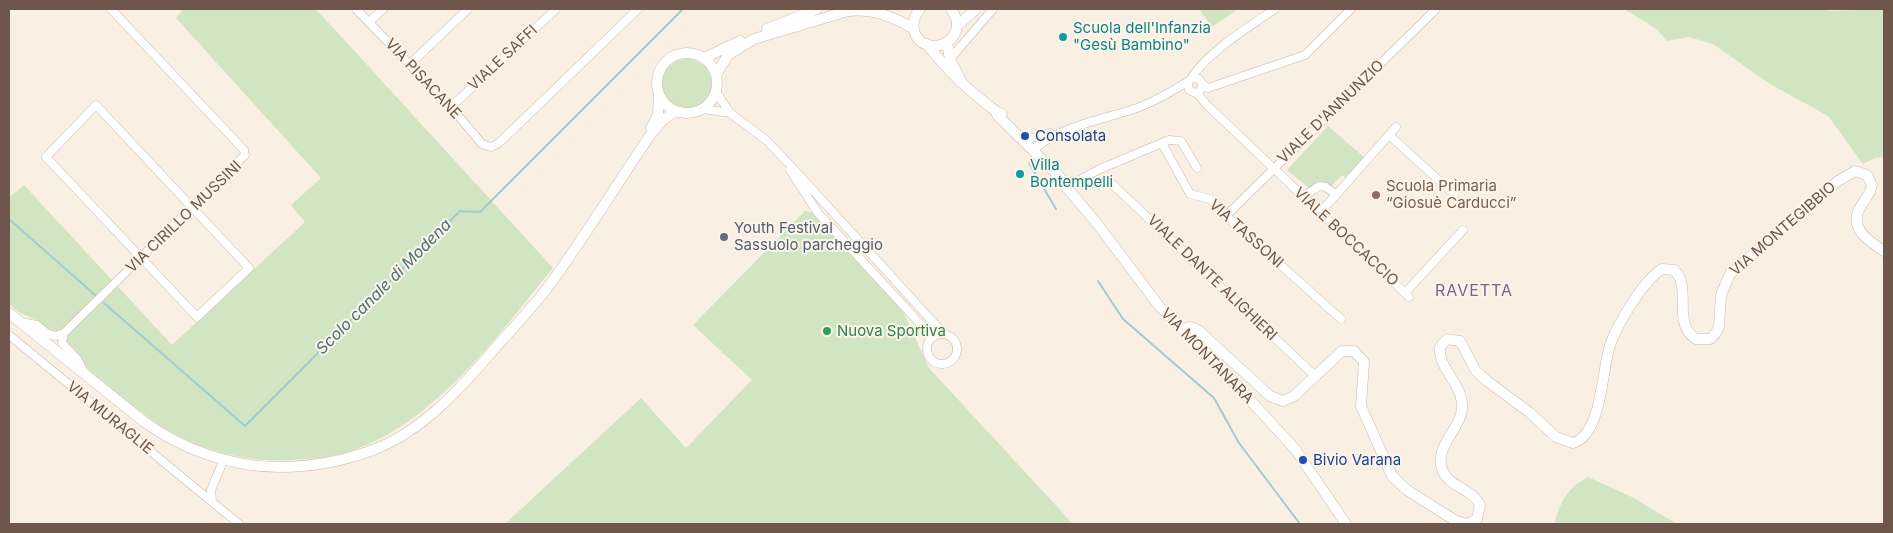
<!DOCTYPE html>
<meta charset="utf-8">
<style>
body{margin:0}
#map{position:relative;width:1893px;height:533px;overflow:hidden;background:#f9efe3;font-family:Inter,sans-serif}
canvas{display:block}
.frame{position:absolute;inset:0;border:10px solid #6e564c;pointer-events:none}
</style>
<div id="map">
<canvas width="1893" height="533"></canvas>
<div class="frame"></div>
</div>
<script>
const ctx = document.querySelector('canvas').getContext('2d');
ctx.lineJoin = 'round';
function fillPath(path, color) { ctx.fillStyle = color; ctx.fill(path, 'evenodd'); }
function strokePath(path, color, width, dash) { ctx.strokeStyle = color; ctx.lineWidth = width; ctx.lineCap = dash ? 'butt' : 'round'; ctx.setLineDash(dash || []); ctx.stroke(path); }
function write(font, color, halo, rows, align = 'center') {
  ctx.font = font + ' Inter,sans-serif'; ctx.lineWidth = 4; ctx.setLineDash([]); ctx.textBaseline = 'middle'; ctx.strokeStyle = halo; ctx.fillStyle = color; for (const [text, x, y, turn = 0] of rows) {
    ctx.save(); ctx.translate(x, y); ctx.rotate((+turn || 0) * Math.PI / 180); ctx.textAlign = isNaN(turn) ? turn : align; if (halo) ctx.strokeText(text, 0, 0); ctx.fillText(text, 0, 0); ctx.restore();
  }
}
fillPath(new Path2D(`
 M180,9h136l237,259c-56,68 -123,162 -212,186 -16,4 -33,5 -49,6 -42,3 -86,-8 -123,-29 -21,-13 -60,-42 -78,-59 -9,-9 -14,-20 -25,-29l-1,-6 -16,-7 -12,-10 -19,-8 -9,-8v-110l2,2 13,-11 148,160 133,-123 -14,-17 30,-27 -145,-160 6,-7z
 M1199,9h39l-26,18z
 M1624,9h199l6,2 55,-2v148l-9,1 -12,6 -35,-48 -58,-32 -57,-40 -24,-7 -22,4 -12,-13z
 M662 84a25 25 0 1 1 50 0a25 25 0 1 1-50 0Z
 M1328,126l36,31 -18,21 -4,-3 -11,12 -16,-2 -6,3 -22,-18z
 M805,211l18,3 70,75 36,79 144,156h-568l136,-126 45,50 66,-68 -59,-55z
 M1588,477l46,21 43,26h-121l-1,-3c6,-21 13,-33 33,-44z`), '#d2e5c3');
strokePath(new Path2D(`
 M1029,163l27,46
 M9,219l86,76
 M1098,281l25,38 91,79 25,45 61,81
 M104,303l141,123 215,-215 20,1 203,-203`), '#a1ccd1', 2);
const street = new Path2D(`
 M356,9l95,98 31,37 9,3 8,-4 139,-134
 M369,22l14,-13
 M950,59l43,-50
 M409,65l59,-56
 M1191,79c15,-26 59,-53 84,-70
 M1203,85l5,3 97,-33 46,-46
 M716,92l14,21 36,27 24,25 153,168
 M1197,93l10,12 202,192
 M96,105l153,163 -52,49 -151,-160z
 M451,107l105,-98
 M703,109l27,4
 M1389,135l65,59
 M1028,139l22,-6 3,2
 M1162,143l28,51 20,5 16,17 115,103
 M1032,151c27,-25 70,-31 105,-43 19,-7 41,-20 56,-30l6,1 4,6 -3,6 -5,2 -6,-3 -1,-6
 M790,170l28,43 108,117 4,9
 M1108,180l207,196
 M1066,187l34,-18 69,-29 12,1 16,27
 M1336,195l60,-68
 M1303,197l16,-11 7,1 10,8 -16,17
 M1226,216l210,-207
 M1405,293l58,-63
 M21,322l16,3 11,9 8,2 8,-3 181,-178 -1,-5 -133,-141
 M64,333l-2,10 16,17 6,13
 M927 349a15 15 0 1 1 30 0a15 15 0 1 1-30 0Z
 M9,335l230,189
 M212,501l-1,-11 13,-31`);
const secondary = new Path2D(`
 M920,9c-5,6 -8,13 -6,22 10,31 60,9 37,-22
 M957,26l19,-17
 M767,29l50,-20
 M947,43l3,16 10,20
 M927,44c20,27 43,48 70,68l5,2
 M657 83a30 30 0 1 1 60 0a30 30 0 1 1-60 0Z
 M704,58l36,-17
 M716,75l12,-20 26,-16 94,-28c24,-3 45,5 66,18
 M997,112v3l67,66 2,6 29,34 64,85 47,46 89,97 51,75
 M651,128l7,-13 1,-20
 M9,313l134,108c40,29 88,46 137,46 32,0 63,-6 93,-17 50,-19 89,-63 123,-103 17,-19 36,-39 52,-60 36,-49 68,-102 103,-153l13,-15 12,-8
 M1184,329l6,-2 8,3 72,66 13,5 11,-5 48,-45h12l10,11 -3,44 31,70 15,14 49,31 11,3 10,-5 3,-14c-8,-17 -32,-18 -38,-36 -8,-24 22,-42 20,-65 -1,-21 -24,-36 -22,-57l7,-8 13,2 16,30 11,10 42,31 27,25 17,6c29,-8 29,-74 37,-98 8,-22 33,-64 52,-76l12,1c19,18 -3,53 22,69h14l6,-6 3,-7 2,-31 9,-21 108,-93 17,-10 12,4 5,10c-1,8 -7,14 -11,21 -14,21 7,35 23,45`);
strokePath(street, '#c8b7ab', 9);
strokePath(secondary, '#ceb9ab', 11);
strokePath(street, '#fff', 8);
strokePath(secondary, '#fff', 10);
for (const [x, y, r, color] of [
 [1063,37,5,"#0f9aa8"],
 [1025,136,5,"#1a4fb4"],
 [1020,174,5,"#0f9aa8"],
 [1376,195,5,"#8d6e63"],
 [724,237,5,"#5c6f8a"],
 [827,331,5,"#2e9e5b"],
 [1303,460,5,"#1a4fb4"]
]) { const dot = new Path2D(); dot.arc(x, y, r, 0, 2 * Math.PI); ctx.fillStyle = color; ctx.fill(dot); strokePath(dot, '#fdf4e8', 2); }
write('15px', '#0d838f', '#fdf4e8', [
 ["Scuola dell'Infanzia",1073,28],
 ["\"Gesù Bambino\"",1073,45],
 ["Villa",1030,165],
 ["Bontempelli",1030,182]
], 'left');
write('15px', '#6e564c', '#fdf4e8', [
 ["VIALE SAFFI",503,58,-43],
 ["VIA PISACANE",423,79,47],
 ["VIALE D'ANNUNZIO",1331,112,-44],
 ["VIA CIRILLO MUSSINI",184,217,-44],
 ["VIA MONTEGIBBIO",1783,229,-41],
 ["VIA TASSONI",1246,234,42],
 ["VIALE BOCCACCIO",1346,237,43],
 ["VIALE DANTE ALIGHIERI",1212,278,44],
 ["VIA MONTANARA",1207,356,46],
 ["VIA MURAGLIE",110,418,39]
]);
write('15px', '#164399', '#fdf4e8', [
 ["Consolata",1035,136],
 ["Bivio Varana",1313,460]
], 'left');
write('15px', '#785e54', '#fdf4e8', [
 ["Scuola Primaria",1386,186],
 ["“Giosuè Carducci”",1386,203]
], 'left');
write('15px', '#4e5e75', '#fdf4e8', [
 ["Youth Festival",734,228],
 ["Sassuolo parcheggio",734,245]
], 'left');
write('15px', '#27864d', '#fdf4e8', [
 ["Nuova Sportiva",837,331]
], 'left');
write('italic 16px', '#457379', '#fdf4e8', [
 ["Scolo canale di Modena",384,287,-45]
]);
ctx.letterSpacing = '1px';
write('16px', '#7b648b', '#fdf4e8', [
 ["RAVETTA",1474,291]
]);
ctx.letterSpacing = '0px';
</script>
